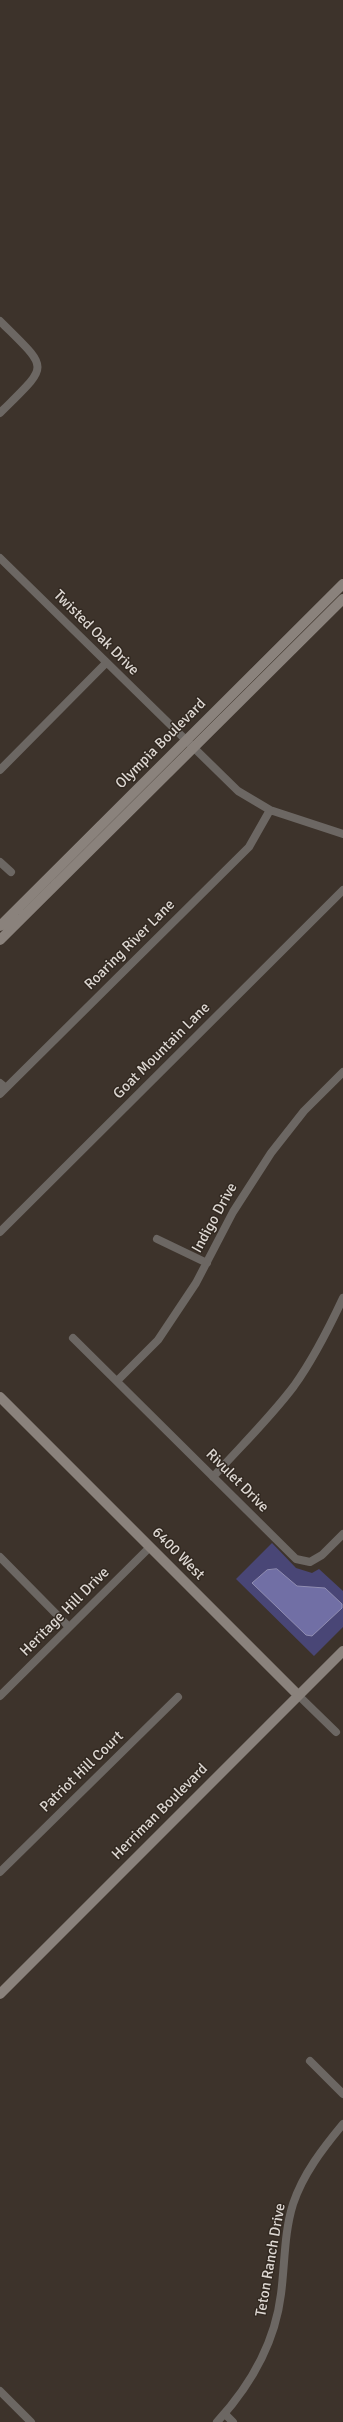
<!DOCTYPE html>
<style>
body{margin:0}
canvas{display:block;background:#3d332b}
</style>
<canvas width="343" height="2422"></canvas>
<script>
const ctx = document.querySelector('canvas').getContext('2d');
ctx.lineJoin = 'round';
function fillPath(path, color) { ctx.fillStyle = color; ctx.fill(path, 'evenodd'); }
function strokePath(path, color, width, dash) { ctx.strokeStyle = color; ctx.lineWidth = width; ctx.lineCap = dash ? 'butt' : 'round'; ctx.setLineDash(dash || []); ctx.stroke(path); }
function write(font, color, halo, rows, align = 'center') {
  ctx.font = font + ' Signika,sans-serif'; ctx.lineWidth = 3; ctx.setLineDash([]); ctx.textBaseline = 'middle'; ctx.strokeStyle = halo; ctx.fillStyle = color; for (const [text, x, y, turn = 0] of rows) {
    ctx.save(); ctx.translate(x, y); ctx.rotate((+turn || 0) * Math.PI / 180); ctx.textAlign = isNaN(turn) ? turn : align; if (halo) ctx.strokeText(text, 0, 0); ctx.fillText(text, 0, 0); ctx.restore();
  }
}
fillPath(new Path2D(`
 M272,1543l24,25 16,5 7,-4 24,22v36l-29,29 -78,-77z`), '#494676');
const water = new Path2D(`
 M277,1569l20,17 28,2 17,16v4l-30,28 -6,-1 -54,-52 15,-13z`);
fillPath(water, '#716fa5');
strokePath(water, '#918eb2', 1);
strokePath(new Path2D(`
 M0,321c50,50 50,42 0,92
 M0,558l238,233 32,19 73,24
 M0,770l106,-107
 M0,862l11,10
 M0,1083l6,5
 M0,1094l249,-247 21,-37
 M0,1232l343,-342
 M157,1239l50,24
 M73,1338l223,221 14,3 12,-7 21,-21
 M117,1381l41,-41 38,-57 37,-71 38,-59 33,-42 39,-39
 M213,1477c27,-30 57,-59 81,-91 20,-28 35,-58 49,-88
 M0,1557l69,70
 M298,1695l38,37
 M0,1696l150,-149
 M0,1872l178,-175
 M310,2061l33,33
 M0,2391l31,31
 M225,2414l8,8
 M217,2422c33,-36 58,-79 64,-128 4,-31 3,-61 12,-90 10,-30 30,-56 50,-80`), '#6c6763', 8);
strokePath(new Path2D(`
 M0,926l343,-342
 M0,940l343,-341
 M0,1397l298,298
 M0,1994l343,-343`), '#8a827c', 10);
write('15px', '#ddd7d2', '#322921', [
 ["Twisted Oak Drive",96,633,45],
 ["Olympia Boulevard",161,744,-45],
 ["Roaring River Lane",130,945,-45],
 ["Goat Mountain Lane",162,1051,-45],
 ["Indigo Drive",215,1218,-61],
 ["Rivulet Drive",237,1481,45],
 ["6400 West",178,1554,45],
 ["Heritage Hill Drive",65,1612,-45],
 ["Patriot Hill Court",82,1772,-44],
 ["Herriman Boulevard",160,1812,-45],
 ["Teton Ranch Drive",271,2260,-80]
]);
</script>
